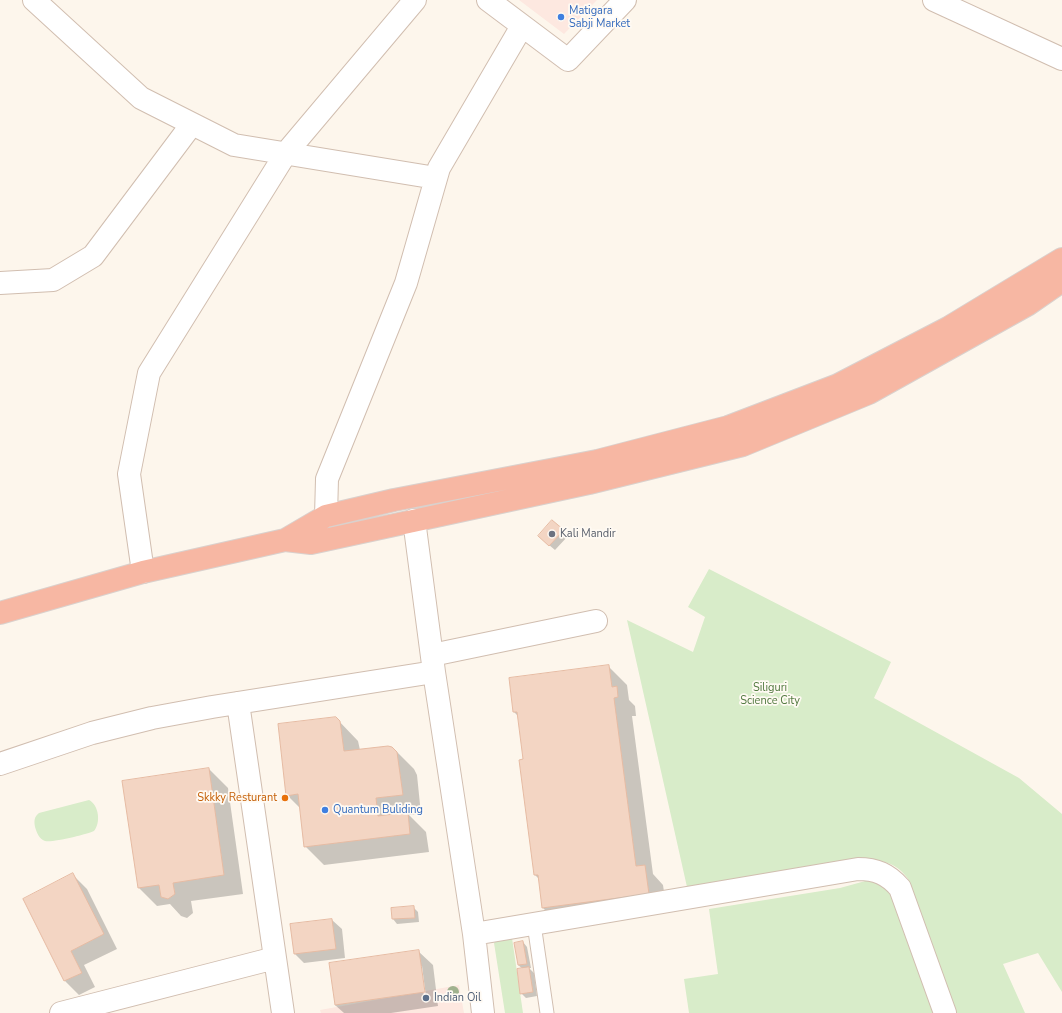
<!DOCTYPE html>
<style>
body{margin:0}
canvas{display:block;background:#fdf6ec}
</style>
<canvas width="1062" height="1013"></canvas>
<script>
const ctx = document.querySelector('canvas').getContext('2d');
ctx.lineJoin = 'round';
function fillPath(path, color) { ctx.fillStyle = color; ctx.fill(path, 'evenodd'); }
function strokePath(path, color, width, dash) { ctx.strokeStyle = color; ctx.lineWidth = width; ctx.lineCap = dash ? 'butt' : 'round'; ctx.setLineDash(dash || []); ctx.stroke(path); }
function write(font, color, halo, rows, align = 'center') {
  ctx.font = font + ' "Nunito Sans",sans-serif'; ctx.lineWidth = 3.5; ctx.setLineDash([]); ctx.textBaseline = 'middle'; ctx.strokeStyle = halo; ctx.fillStyle = color; for (const [text, x, y, turn = 0] of rows) {
    ctx.save(); ctx.translate(x, y); ctx.rotate((+turn || 0) * Math.PI / 180); ctx.textAlign = isNaN(turn) ? turn : align; if (halo) ctx.strokeText(text, 0, 0); ctx.fillText(text, 0, 0); ctx.restore();
  }
}
fillPath(new Path2D(`
 M519,0h78l-33,34z
 M459,985l5,28h-143l-1,-3z`), '#fde8e0');
fillPath(new Path2D(`
 M709,569l182,93 -17,36 145,80 43,36v178l-24,-39 -35,11 22,49h-69l-48,-134c-10,-15 -24,-19 -41,-19l-180,27 -60,-267 66,32 12,-35 -17,-10z
 M89,800c10,5 12,23 5,31 -6,3 -42,12 -49,10 -6,-2 -8,-8 -10,-14 -1,-6 -1,-10 4,-14z
 M869,880l11,3 10,9 49,121h-250l-5,-34 34,-5 -9,-65 131,-21z
 M512,938l11,75h-18l-11,-70 2,-2z`), '#d8ecc9');
fillPath(new Path2D(`
 M552,521l16,15 -13,14 -12,-10z
 M608,666l19,19 2,15 6,6 1,10h-4l21,158 10,11 4,27 -105,15 -19,-19 -4,-29 -4,-4 -10,-115 -7,-44 -4,-4z
 M336,718l22,23 2,9h35l19,19 3,6 4,39 -12,1 17,17 3,20 -105,13 -19,-19 -4,-37 -14,-14z
 M209,769l19,19 15,106 -52,7 2,12 -6,5 -6,-2 -11,-12 -13,2 -19,-19z
 M73,875l14,14 30,60 -33,16 11,22 -16,8 -14,-14 -41,-81z
 M414,908l4,4 1,10 -22,2 -4,-5 -1,-10z
 M332,920l10,9 3,29 -41,5 -9,-9z
 M523,942l4,5 4,21h-2l5,5 3,23 -11,2 -5,-5 2,-24 -5,-4z
 M418,951l15,14 5,41 -47,7h-47l-9,-8zM420,966h2l4,31h-2z`), '#0003');
const building = new Path2D(`
 M552,520l12,10 -15,16 -11,-10z
 M609,665l3,22 5,-1 1,11 -4,1 22,168 9,-1 4,29 -107,14 -4,-33h-4l-15,-115 4,-1 -6,-47h-4l-4,-34z
 M336,717l4,4 4,30 44,-5 4,1 5,5 6,43 -27,3 2,18 30,-4 2,22 -106,13 -6,-53 -12,2 -8,-72z
 M209,768l15,107 -51,8 2,11 -7,5 -7,-2 -2,-12 -21,3 -16,-107z
 M73,873l31,61 -33,17 11,22 -18,8 -41,-82z
 M414,906l1,12 -23,1 -1,-11z
 M332,919l4,30 -42,5 -4,-30z
 M523,941l4,23 -9,1 -4,-22z
 M419,950l6,42 -90,13 -6,-42z
 M529,967l4,25 -13,2 -3,-25z`);
fillPath(building, '#f3d5c3');
strokePath(building, '#e6bba3', 1);
const lane = new Path2D(`
 M534,924l13,89`);
const street = new Path2D(`
 M34,0l107,98 93,47 202,33
 M488,0l80,60 57,-60
 M934,0l128,59
 M0,283l53,-3 40,-24 99,-132
 M326,516l1,-37 79,-196 33,-115 83,-142
 M414,520l20,152 40,262 9,79
 M143,572l-14,-98 20,-101 137,-220 129,-153
 M432,655l164,-34
 M238,703l45,310
 M0,764l92,-31 60,-15 60,-11 222,-35
 M474,934l384,-65c18,0 30,5 42,19l45,125
 M61,1013l214,-55`);
const highway = new Path2D(`
 M285,540l26,3 278,-60 154,-38 126,-52 158,-88 35,-24
 M0,613l143,-41 142,-32 41,-24 68,-16 203,-39 131,-34 110,-42 110,-57 114,-69`);
strokePath(lane, '#d1beb0', 15);
strokePath(street, '#d1beb0', 24);
strokePath(highway, '#dad1cd', 24);
strokePath(lane, '#fff', 13);
strokePath(street, '#fff', 22);
strokePath(highway, '#f7b7a3', 22);
ctx.fillStyle = '#a0b28e';
for (const [x, y] of [
 [453,992]
]) { ctx.beginPath(); ctx.arc(x, y, 6, 0, 2 * Math.PI); ctx.fill(); }
for (const [x, y, r, color] of [
 [561,17,4,"#3f7fe0"],
 [552,534,4,"#6b7280"],
 [285,798,4,"#e8710a"],
 [325,810,4,"#3f7fe0"],
 [426,998,4,"#5c6f8a"]
]) { const dot = new Path2D(); dot.arc(x, y, r, 0, 2 * Math.PI); ctx.fillStyle = color; ctx.fill(dot); strokePath(dot, '#fffaf3', 1.5); }
write('11px', '#366cbe', '#fffaf3', [
 ["Matigara",569,11],
 ["Sabji Market",569,24],
 ["Quantum Buliding",333,810]
], 'left');
write('11px', '#5b616d', '#fffaf3', [
 ["Kali Mandir",560,534]
], 'left');
write('11px', '#537a41', '#fffaf3', [
 ["Siliguri",770,688],
 ["Science City",770,701]
]);
write('11px', '#c56008', '#fffaf3', [
 ["Skkky Resturant",277,798]
], 'right');
write('11px', '#4e5e75', '#fffaf3', [
 ["Indian Oil",434,998]
], 'left');
</script>
